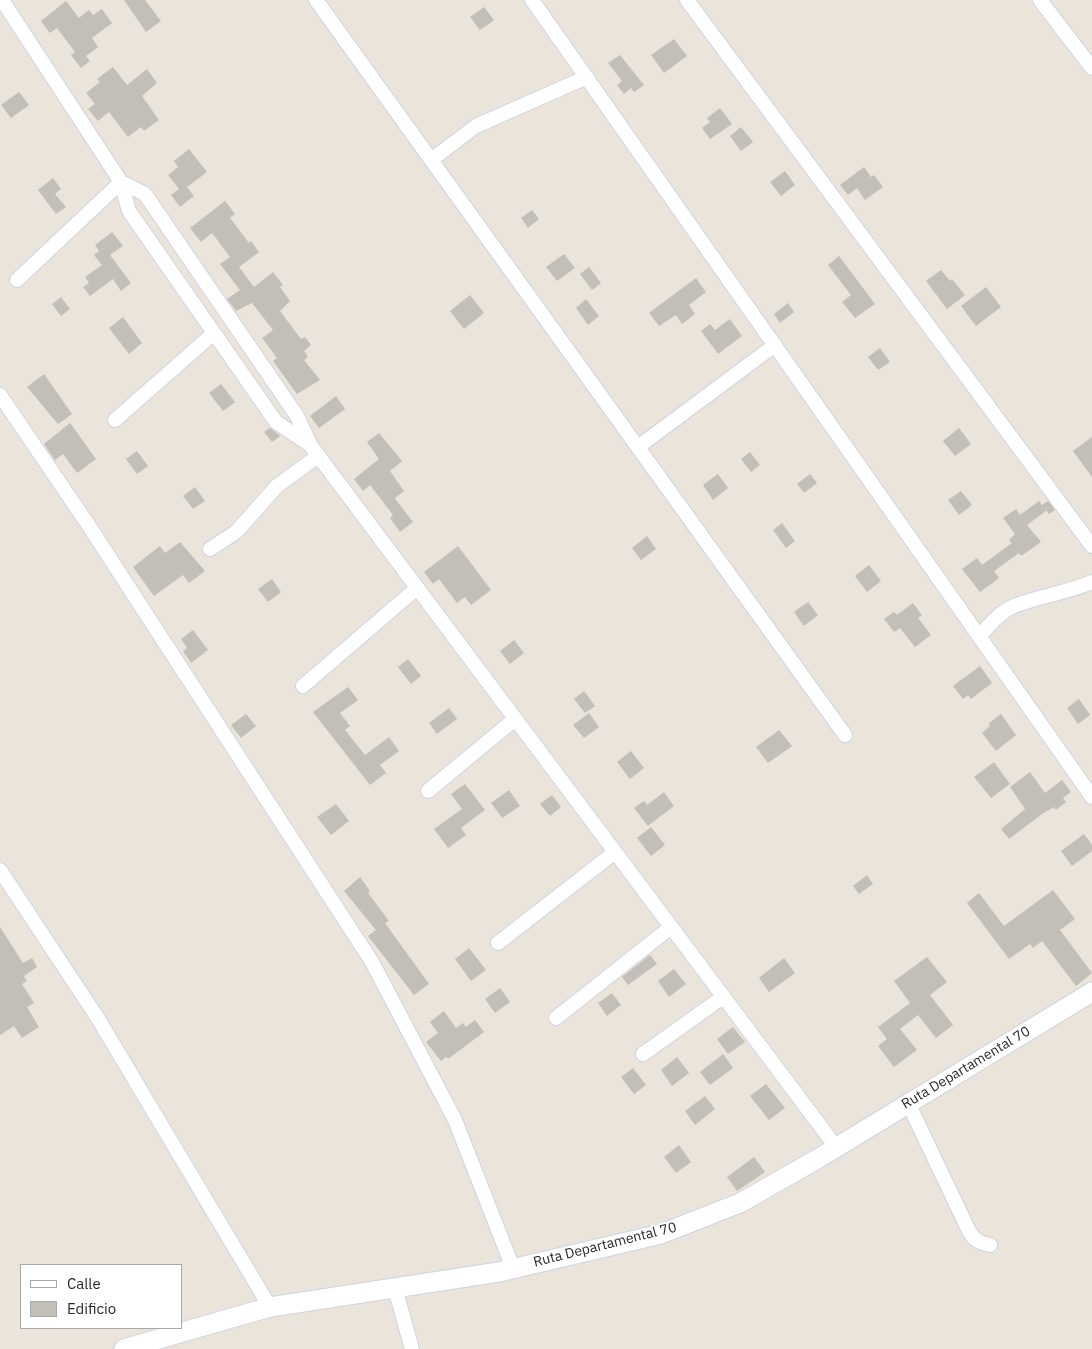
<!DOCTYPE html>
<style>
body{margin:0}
#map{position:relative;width:1092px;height:1349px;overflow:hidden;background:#eae4db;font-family:"IBM Plex Sans",sans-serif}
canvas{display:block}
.legend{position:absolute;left:20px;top:1264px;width:162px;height:65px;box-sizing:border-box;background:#fff;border:1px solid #a9a9a9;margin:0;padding:6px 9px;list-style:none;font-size:15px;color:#292929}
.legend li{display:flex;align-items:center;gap:10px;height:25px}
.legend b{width:25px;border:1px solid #a9a9a9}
</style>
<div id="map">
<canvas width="1092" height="1349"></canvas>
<ul class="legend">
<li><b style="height:6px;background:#fff"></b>Calle</li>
<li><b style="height:14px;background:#c2beb8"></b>Edificio</li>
</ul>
</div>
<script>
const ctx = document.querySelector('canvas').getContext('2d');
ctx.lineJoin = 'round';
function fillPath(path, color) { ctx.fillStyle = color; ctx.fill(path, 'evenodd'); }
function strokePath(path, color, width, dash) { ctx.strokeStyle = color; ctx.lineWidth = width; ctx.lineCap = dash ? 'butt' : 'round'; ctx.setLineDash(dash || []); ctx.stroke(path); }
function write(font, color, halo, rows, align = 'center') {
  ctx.font = font + ' "IBM Plex Sans",sans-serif'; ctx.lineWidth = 4; ctx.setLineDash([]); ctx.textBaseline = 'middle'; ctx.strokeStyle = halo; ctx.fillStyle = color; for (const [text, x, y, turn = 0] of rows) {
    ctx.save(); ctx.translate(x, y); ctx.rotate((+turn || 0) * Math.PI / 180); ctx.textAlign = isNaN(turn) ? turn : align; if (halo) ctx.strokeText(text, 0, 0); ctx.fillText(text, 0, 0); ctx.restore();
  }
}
fillPath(new Path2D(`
 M124,0h21l16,21 -15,11z
 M66,1l13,17 10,-8 4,5 9,-6 10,14 -20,15 6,9 -12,9 4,5 -9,7 -10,-13 4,-3 -18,-24 -7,5 -9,-12z
 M484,7l10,13 -14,10 -10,-13z
 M674,39l13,17 -23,17 -13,-18z
 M620,55l24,30 -10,7 -3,-4 -7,6 -7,-9 5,-4 -14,-18z
 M113,67l14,18 20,-16 10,14 -15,13 17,24 -15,11 -3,-4 -13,10 -19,-25 -11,9 -10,-12 7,-5 -9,-11 14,-11 -3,-3z
 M19,92l10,13 -18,13 -10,-13z
 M720,108l12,16 -22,15 -8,-11 8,-6 -3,-4z
 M741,127l12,15 -12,9 -11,-15z
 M189,149l18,23 -20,15 7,9 -14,11 -9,-12 8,-6 -11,-14 10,-8 -4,-6z
 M864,167l7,10 3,-2 9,12 -18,13 -8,-12 -9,7 -8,-10z
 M785,171l10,14 -14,11 -11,-14z
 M53,178l8,11 -6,5 11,13 -10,7 -18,-24z
 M225,201l10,13 -5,4 19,25 2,-2 8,11 -20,15 15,20 19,-15 10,13 -3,2 10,14 -10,10 21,28 4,-2 6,8 -7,6 4,6 -4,3 16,20 -23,14 -24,-33 4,-3 -15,-20 11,-8 -21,-27 -16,8 -9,-12 13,-9 -20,-26 10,-7 -18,-24 -11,9 -11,-14z
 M532,210l7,9 -11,9 -7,-10z
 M112,232l11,14 -13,9 21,28 -10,8 -8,-12 -23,17 -7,-9 6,-4 -4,-6 17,-12 -8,-10 5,-4 -4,-6z
 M564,254l11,14 -18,13 -11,-14z
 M839,256l36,48 -20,14 -13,-16 9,-7 -23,-30z
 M589,267l12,16 -9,7 -12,-16z
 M941,270l9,11 2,-2 13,16 -18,14 -21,-28z
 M696,278l10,14 -17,13 6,9 -13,10 -6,-9 -17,11 -10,-13z
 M986,287l15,20 -25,19 -15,-20z
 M470,295l14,18 -20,16 -14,-18z
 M61,297l9,12 -9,7 -9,-12z
 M586,299l13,17 -11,9 -12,-17z
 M788,303l6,9 -14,11 -6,-9z
 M123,317l19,26 -13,11 -20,-26z
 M730,319l12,17 -24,18 -17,-23 9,-7 5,6z
 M880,348l10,14 -12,8 -10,-13z
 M44,374l28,40 -14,10 -31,-37z
 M221,384l14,18 -12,9 -14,-18z
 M336,396l9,13 -26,19 -9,-12z
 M70,423l26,36 -19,14 -14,-19 -8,6 -11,-16z
 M270,428l10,8 -8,6 -8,-10z
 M959,428l12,16 -16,12 -12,-15z
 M379,433l23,28 -12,10 14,20 -9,7 1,2 17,22 -13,10 -10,-14 3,-3 -23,-30 -7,6 -9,-12 25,-20 -12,-17z
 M1092,437v40l-19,-26z
 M137,451l11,15 -11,8 -11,-15z
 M750,452l10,13 -9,7 -10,-13z
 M718,474l10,14 -15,12 -10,-15z
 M810,474l7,9 -13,10 -7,-9z
 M195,487l10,14 -12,8 -10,-13z
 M961,491l11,14 -13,10 -11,-15z
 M1039,501l3,4 6,-4 7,9 -6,4 -6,-8 3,5 -19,14 14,17 -20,14 -2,-3 -25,18 5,7 -19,14 -18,-23 15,-11 5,7 30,-22 -3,-3 6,-6 -12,-16 13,-9 4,6z
 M782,523l13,18 -9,7 -13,-18z
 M647,536l9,13 -15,11 -9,-12z
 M180,542l25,29 -16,12 -6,-8 -29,21 -21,-29 27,-21 5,7z
 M458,546l33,44 -20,15 -6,-8 -8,6 -18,-24 -6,5 -9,-12z
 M869,565l12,16 -14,11 -12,-16z
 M272,579l9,13 -13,10 -10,-13z
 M808,602l10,13 -14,11 -10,-14z
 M913,603l9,12 -4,3 13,17 -16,12 -15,-19 -6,4 -10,-13 10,-7 3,3z
 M193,630l15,20 -17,13 -8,-12 4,-3 -6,-9z
 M514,640l10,13 -14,11 -10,-13z
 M408,659l13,17 -10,8 -13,-17z
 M980,666l12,17 -21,16 -3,-4 -5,4 -10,-13z
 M348,687l10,13 -18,13 10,13 -5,4 20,25 24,-18 10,14 -19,14 6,8 -16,12 -57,-73z
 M584,691l11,15 -10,7 -11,-14z
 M1079,699l11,16 -12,9 -11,-16z
 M449,708l8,11 -20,15 -8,-11z
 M589,713l10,14 -15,11 -11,-13z
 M246,714l10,12 -15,12 -10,-13z
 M1001,714l15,21 -20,16 -14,-18 8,-7 -1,-3z
 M779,730l13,16 -24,17 -12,-16z
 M631,751l13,17 -14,11 -13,-17z
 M994,762l16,22 -19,14 -17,-21z
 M1030,772l15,21 17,-13 9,12 -8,6 3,4 -10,8 -2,-3 -12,7 -33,25 -8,-10 24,-20 -15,-22z
 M465,784l20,26 -24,18 5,7 -18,13 -14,-19 28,-20 -11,-15z
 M509,790l11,16 -18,12 -11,-15z
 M664,792l10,14 -26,20 -14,-18 10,-7 3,4z
 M552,795l9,12 -11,9 -10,-12z
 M336,804l13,17 -18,14 -14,-18z
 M651,827l14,18 -14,11 -14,-18z
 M1084,834l8,11v6l-20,15 -11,-15z
 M867,875l6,9 -14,10 -6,-8z
 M360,877l10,14 -2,2 21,28 -4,2 44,61 -15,11 -46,-59 8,-6 -32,-39z
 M1053,890l22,29 -15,11 32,43 -16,13 -34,-45 -9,7 -3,-4 -21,15 -42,-56 12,-10 25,33z
 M0,927l23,36 9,-5 5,9 -13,9 3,5 -5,3 12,19 -7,4 12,20 -17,11 -8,-12 -14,9z
 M469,948l17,22 -15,11 -16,-22z
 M650,955l7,9 -29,21 -6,-8z
 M927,957l20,25 -17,13 23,30 -17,13 -18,-23 -18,14 17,21 -23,17 -16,-21 9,-7 -9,-12 32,-24 -16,-22z
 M784,958l11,15 -26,19 -10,-14z
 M674,969l12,15 -17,13 -11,-16z
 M500,988l10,14 -15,11 -10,-14z
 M612,993l9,12 -14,11 -9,-13z
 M444,1011l12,17 7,-5 3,4 9,-7 9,12 -36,27 -2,-2 -5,4 -15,-19 12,-9 -8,-11z
 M733,1027l12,15 -17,12 -11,-15z
 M723,1054l10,14 -23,17 -10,-13z
 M677,1057l12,16 -17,13 -11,-16z
 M633,1068l13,17 -12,9 -13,-17z
 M766,1084l19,24 -16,12 -19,-24z
 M705,1096l10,13 -20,16 -10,-14z
 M679,1145l12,17 -15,11 -12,-16z
 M754,1157l11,15 -28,19 -10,-14z`), '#c2beb8');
const minor = new Path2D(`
 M2,0l119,182 24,12 152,222 14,30 525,701
 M316,0l529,735
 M532,0l560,797
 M687,0l405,546
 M1040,0l52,68
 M431,160l45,-34 111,-49
 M17,280l104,-98 8,29 147,211 34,23
 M0,395l89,131 283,436 83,158 58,148
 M115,420l99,-87
 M638,447l137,-102
 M210,549l26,-17 41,-46 41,-30
 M979,637c10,-12 21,-25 35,-31 25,-10 53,-13 78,-24
 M303,686l114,-98
 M428,791l87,-72
 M0,870l97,147 173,290
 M498,943l117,-91
 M556,1018l115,-91
 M643,1054l80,-57
 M908,1103l61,128c5,9 11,12 21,14
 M395,1288l17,61`);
const secondary = new Path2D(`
 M124,1349l146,-42 229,-35 162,-38 79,-31 79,-45 273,-166`);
strokePath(minor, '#d0d3e1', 16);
strokePath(secondary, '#d0d3e1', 21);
strokePath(minor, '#fff', 14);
strokePath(secondary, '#fff', 19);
write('14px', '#292929', '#fff', [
 ["Ruta Departamental 70",966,1068,-31],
 ["Ruta Departamental 70",605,1245,-14]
]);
</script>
